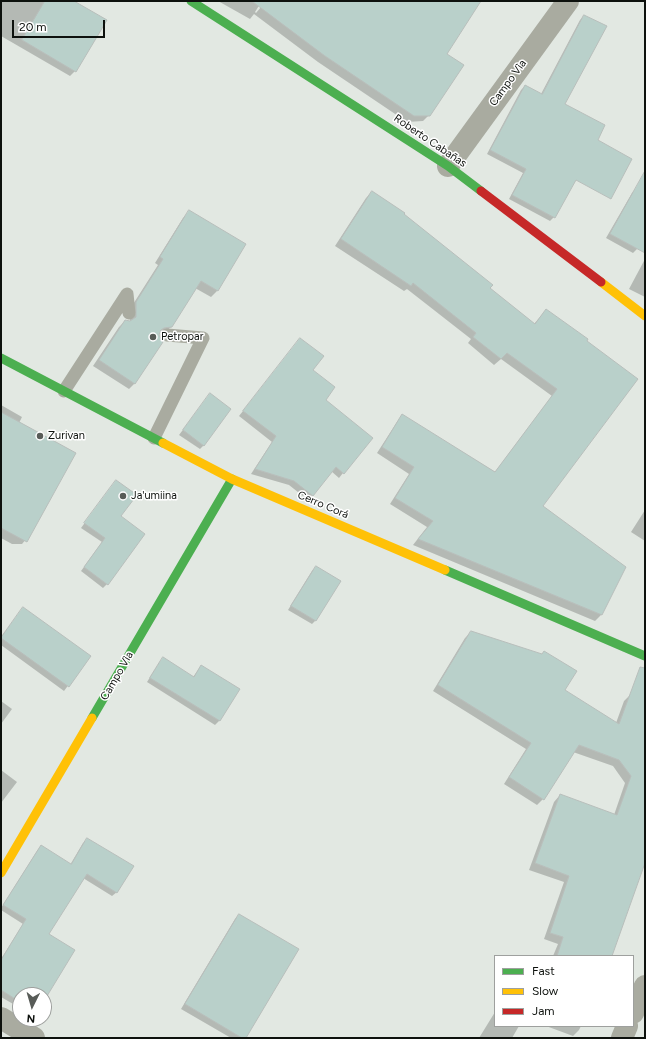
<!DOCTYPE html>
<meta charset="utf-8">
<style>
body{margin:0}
#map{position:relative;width:646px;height:1039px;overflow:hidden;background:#e2e8e2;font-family:Figtree,sans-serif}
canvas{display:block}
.frame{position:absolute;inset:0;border:2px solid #0d110d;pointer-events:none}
.legend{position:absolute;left:494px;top:955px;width:140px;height:72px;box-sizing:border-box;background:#fff;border:1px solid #9ea09e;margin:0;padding:5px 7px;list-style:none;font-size:12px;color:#0d110d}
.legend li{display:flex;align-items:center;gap:8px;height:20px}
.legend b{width:20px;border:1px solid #9ea09e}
.north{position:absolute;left:12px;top:987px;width:40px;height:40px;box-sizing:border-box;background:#fff;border:1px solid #9ea09e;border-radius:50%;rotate:185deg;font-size:11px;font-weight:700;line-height:16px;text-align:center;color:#0d110d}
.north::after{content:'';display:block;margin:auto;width:14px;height:18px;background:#585c58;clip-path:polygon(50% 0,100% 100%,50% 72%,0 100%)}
.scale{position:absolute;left:12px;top:20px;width:93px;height:18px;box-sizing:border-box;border:2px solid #0d110d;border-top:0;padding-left:5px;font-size:12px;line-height:14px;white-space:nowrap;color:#0d110d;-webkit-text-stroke:3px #fff;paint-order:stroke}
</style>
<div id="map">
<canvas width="646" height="1039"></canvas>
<div class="frame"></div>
<ul class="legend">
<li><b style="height:5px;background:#4caf50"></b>Fast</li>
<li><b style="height:5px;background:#ffc107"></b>Slow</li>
<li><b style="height:5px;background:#c62828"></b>Jam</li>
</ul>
<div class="north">N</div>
<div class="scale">20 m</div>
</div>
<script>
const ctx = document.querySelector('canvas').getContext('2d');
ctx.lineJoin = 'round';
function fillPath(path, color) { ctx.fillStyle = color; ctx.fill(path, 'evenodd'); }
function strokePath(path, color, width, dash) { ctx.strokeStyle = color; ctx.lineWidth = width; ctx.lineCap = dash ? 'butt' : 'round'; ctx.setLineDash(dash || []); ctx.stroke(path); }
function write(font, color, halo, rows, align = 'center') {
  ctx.font = font + ' Figtree,sans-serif'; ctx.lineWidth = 3; ctx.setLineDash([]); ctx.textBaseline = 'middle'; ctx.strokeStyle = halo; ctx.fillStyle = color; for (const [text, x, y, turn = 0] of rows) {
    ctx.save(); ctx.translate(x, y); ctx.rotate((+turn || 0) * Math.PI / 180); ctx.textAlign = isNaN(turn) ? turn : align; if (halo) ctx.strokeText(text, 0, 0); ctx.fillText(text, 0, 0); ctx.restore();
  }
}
fillPath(new Path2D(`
 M1,1h71l3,70 -5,5 -69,-40z
 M218,1h44l-7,11 1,1 10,-12h196l-16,53 -17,61 -6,6 -16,1 -89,-60 -64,-48 -4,5z
 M584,16l-20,88 -10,113 -4,4 -41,-22 14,-26 -36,-19 34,-64 4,-4 16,8 39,-74z
 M636,189l9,6v39l-8,15 -4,4 -27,-15 26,-45z
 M372,192l31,23 86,73 45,36 12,-14 41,30 -46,166 84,61 -24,48 -6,6 -182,-76 14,-18 -37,-23 19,-30 -32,-21 20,-31 6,-6 92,56 57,-76 -51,-37 -7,6 -26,-22 3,-4 -64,-50 -3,2 -69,-45 31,-48z
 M189,212l55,33 -27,46 -6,6 -16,-9 -24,39 -7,6h-5l-24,50 -6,6 -36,-23 26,-39 6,-6 5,1v-13l28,-44 -3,-2 28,-45z
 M645,259v38l-16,-8z
 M300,339l24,61 19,73 -4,5 -8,-7 -23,29 -19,-15 -38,-11 21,-32 -33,-26z
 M210,394l-6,51 -4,4 -21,-14z
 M1,405l21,12 -3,6 9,114 -6,7h-10l-11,-6z
 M116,481l-9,103 -4,4 -22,-17 21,-29 -21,-14z
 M645,510v31l-14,-9z
 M316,567v53l-4,4 -24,-14 24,-39z
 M23,608l67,48 -26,35 -63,-46v-8z
 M471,632l145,91 8,-22 6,-6 15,5v165l-4,6 -31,85h-57l5,-12 -14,-5 20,-57 -35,-12 25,-68 6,-7 54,20 11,-32 -12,-17 -40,-14 -30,47 -6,6 -33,-21 22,-35 -93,-58 32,-53z
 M163,659l30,18 8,-11 38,23 -20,32 -4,4 -68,-43 12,-19z
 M1,701l11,8 -11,15z
 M1,770l16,12 -16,21z
 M88,839l29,53 -5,4 -29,-18 -35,56 -4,65v-4h-24v13l-19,-11v-38l22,-35 -22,-14v-2l36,-57 4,-5 29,19 13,-22z
 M239,915l6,123h-14l-50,-29 54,-90z
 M495,1012v14h24l-7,12h-33z
 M546,1026h35l-2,4 -6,6z`), '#0003');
const building = new Path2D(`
 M45,1h29l33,19 -31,52 -54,-32z
 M252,1h229l-34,53 17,11 -34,51h-16l-89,-60z
 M584,15l23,11 -42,78 40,21 -7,15 34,19 -21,40 -35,-19 -21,38 -43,-23 14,-26 -36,-19 35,-65 17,9z
 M645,171v82l-35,-19z
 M372,191l33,22 -1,1 89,71 -3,3 45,36 11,-15 42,30 -1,2 51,38 -95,127 83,61 -24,48 -184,-76 15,-18 -38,-23 19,-31 -32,-20 20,-33 93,58 62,-83 -50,-36 -6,6 -28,-22 3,-4 -63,-50 -2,3 -70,-47z
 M189,210l57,34 -28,47 -17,-10 -29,46 -8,1 -3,2 -2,5 4,7 -28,42 -36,-24 26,-40 5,1 6,-4v-15l27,-43 -3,-2z
 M300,338l24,18 -11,14 22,17 -9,13 47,38 -29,36 -8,-7 -23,29 -19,-15 -39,-12 21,-33 -33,-25z
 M210,393l21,16 -27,37 -21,-16z
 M1,412l75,41 -49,89 -26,-14z
 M116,480l21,15 -16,21 24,18 -37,51 -24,-18 21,-29 -21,-15z
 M316,566l25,15 -25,40 -25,-15z
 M23,607l68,49 -22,31 -68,-49z
 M471,631l71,23 2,-3 33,20 -12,19 54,34 21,-57 5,1v195l-33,93h-55l6,-19 -13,-4 19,-57 -34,-13 25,-69 57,21 14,-39 -12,-16 -40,-15 -35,55 -35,-23 22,-34 -93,-58z
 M163,657l31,20 7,-12 39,24 -20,32 -70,-43z
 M87,838l47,28 -17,27 -30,-19 -38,60 26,16 -31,51v-6h-24v7l-19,-12v-30l25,-41 -23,-14 38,-60 30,19z
 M239,914l60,35 -53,89h-4l-57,-34z`);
fillPath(building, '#b9d0ca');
strokePath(building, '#b8bebb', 1);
strokePath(new Path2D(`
 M64,391l63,-97 2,19
 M154,438l49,-100 -36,-3`), '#a9aba0', 13);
strokePath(new Path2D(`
 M448,166l120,-165
 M633,1013l12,-27
 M1,1018l33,20
 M622,1038l5,-12`), '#a9aba0', 22);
strokePath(new Path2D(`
 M191,1l257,165 33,25
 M1,358l162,85
 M445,570l200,86
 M92,718l140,-239`), '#4caf50', 9);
strokePath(new Path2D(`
 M601,282l44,34
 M163,443l69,36 213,91
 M1,873l91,-155`), '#ffc107', 9);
strokePath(new Path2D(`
 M481,191l120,91`), '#c62828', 9);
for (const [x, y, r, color] of [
 [153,337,4,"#585c58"],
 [40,436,4,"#585c58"],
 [123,496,4,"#585c58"]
]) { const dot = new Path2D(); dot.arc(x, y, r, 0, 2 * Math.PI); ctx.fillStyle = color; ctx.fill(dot); strokePath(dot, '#fff', 1.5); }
write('11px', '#0d110d', '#fff', [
 ["Campo Vìa",508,83,-54],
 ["Roberto Cabañas",430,141,34],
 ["Cerro Corá",323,505,23],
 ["Campo Vìa",117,676,-60]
]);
write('11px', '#0d110d', '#fff', [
 ["Petropar",161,337],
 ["Zurivan",48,436],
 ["Ja'umiina",131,496]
], 'left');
</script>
